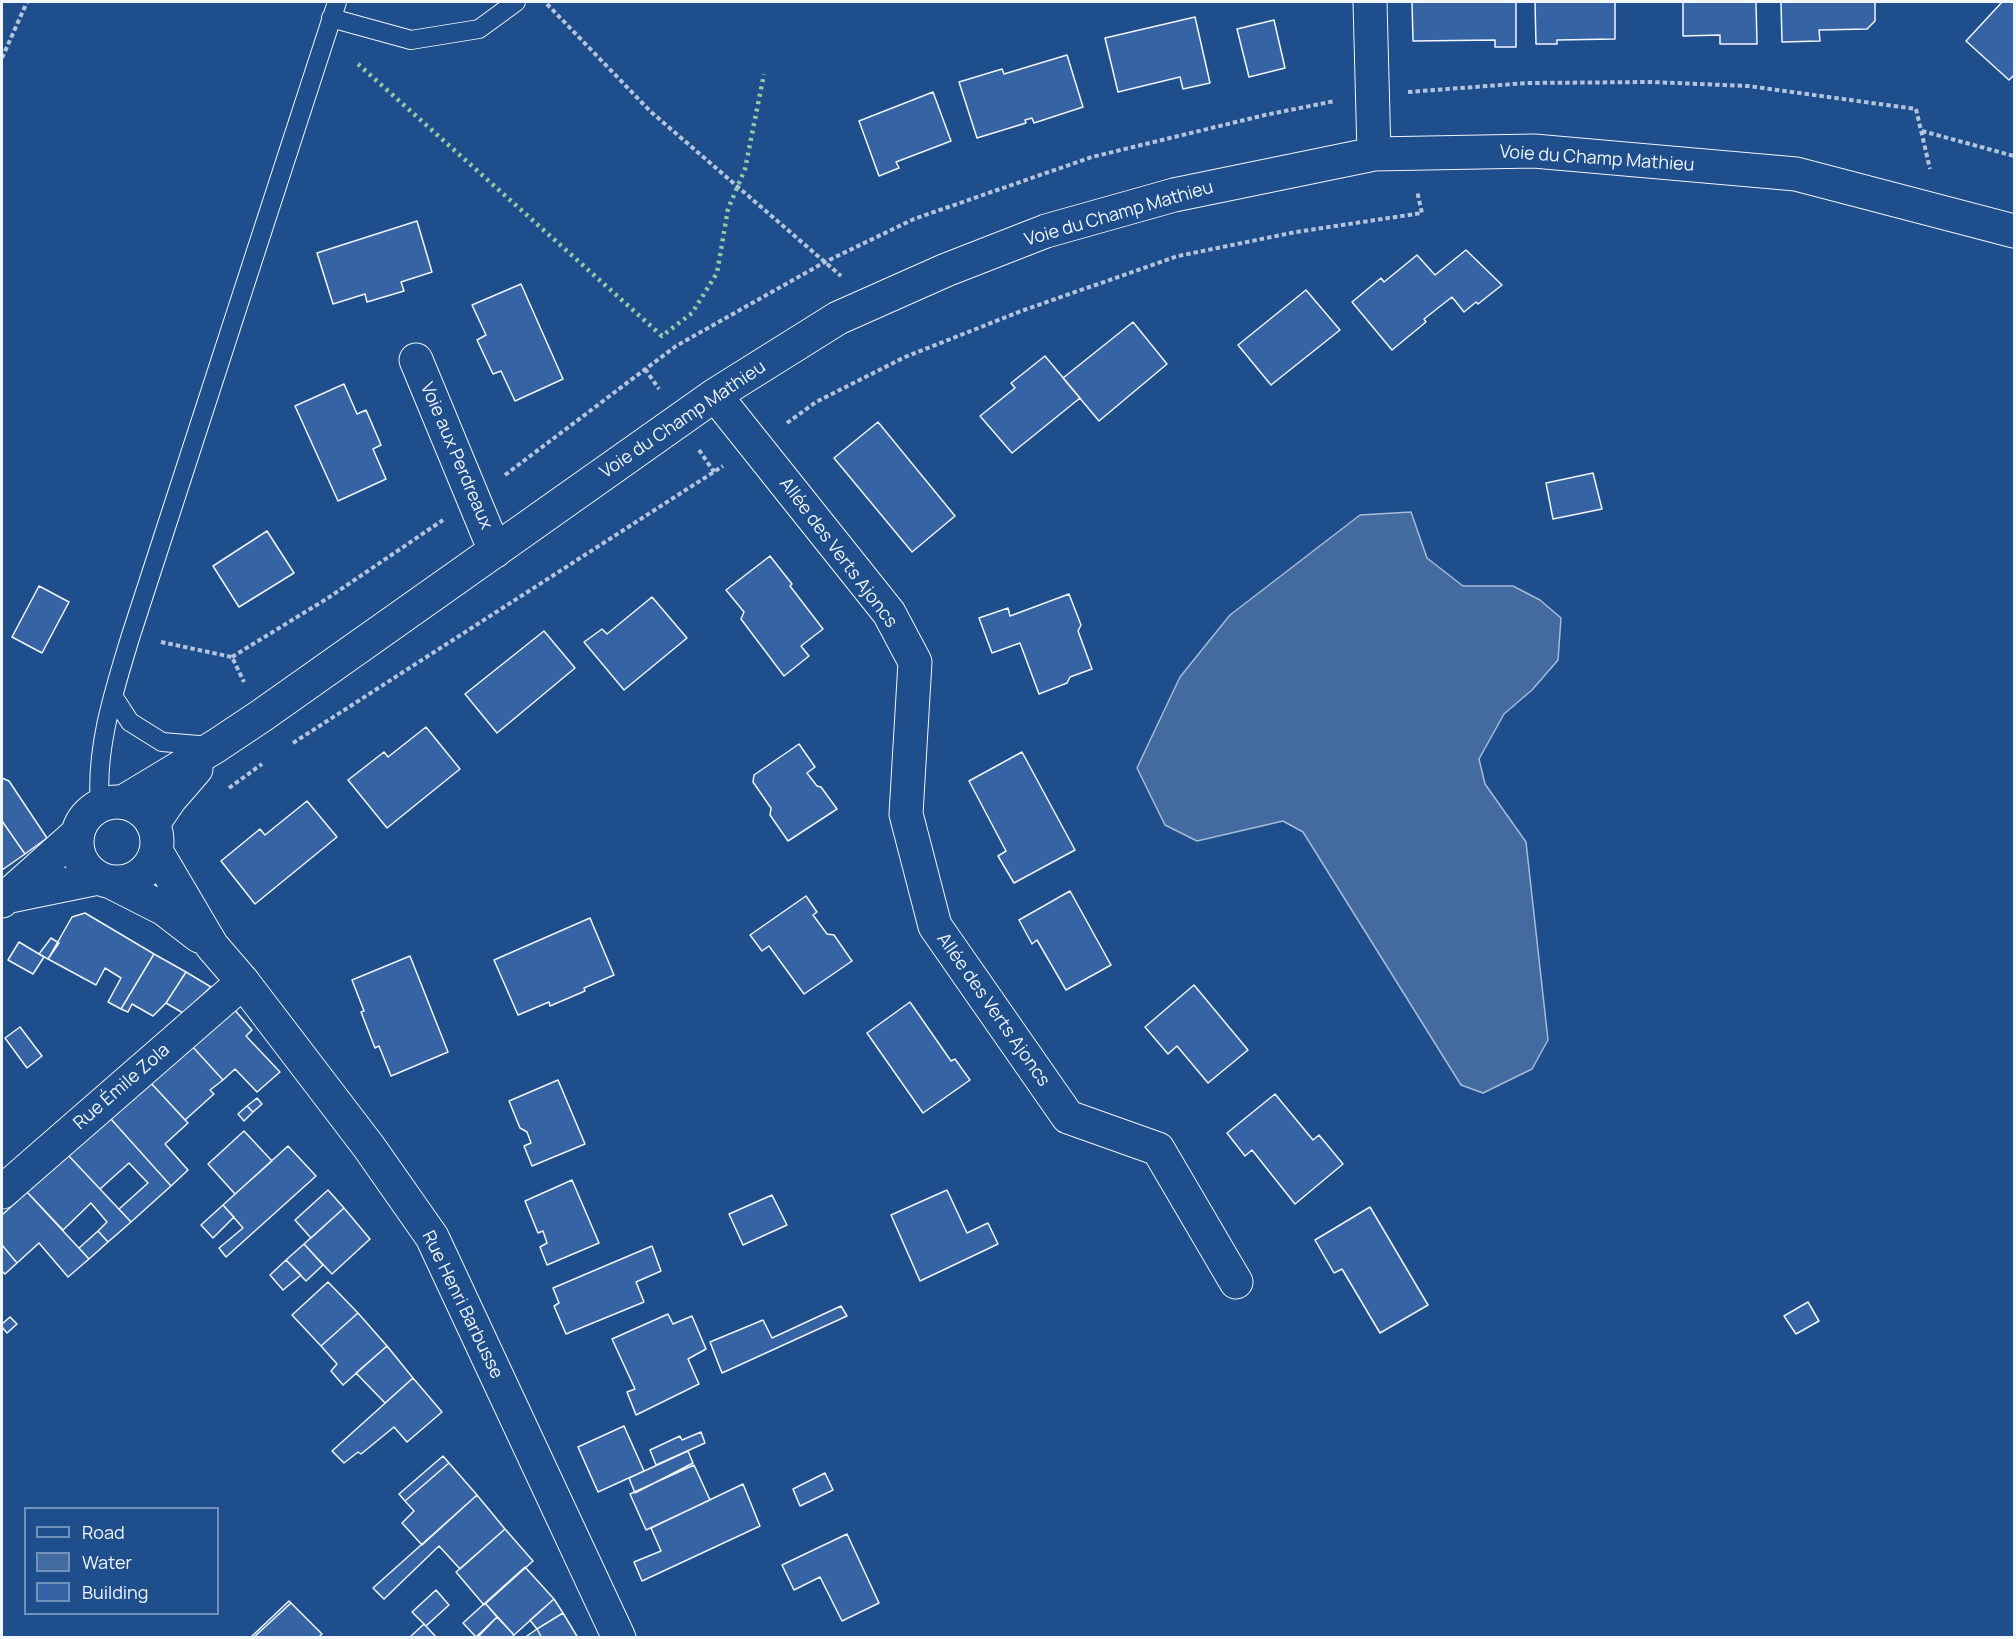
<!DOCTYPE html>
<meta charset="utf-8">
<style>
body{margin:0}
#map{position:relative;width:2016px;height:1639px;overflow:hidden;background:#1f4e8c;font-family:Manrope,sans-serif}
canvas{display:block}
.frame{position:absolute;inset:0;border:3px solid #f2f6ff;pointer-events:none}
.legend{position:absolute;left:24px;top:1507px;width:195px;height:108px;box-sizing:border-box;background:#1f4e8c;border:2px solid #7391ba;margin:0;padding:8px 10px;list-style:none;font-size:18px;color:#f2f6ff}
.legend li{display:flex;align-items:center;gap:12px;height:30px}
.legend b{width:30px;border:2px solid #7391ba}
</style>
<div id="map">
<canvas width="2016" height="1639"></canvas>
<div class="frame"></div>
<ul class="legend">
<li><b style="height:8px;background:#1f4e8c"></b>Road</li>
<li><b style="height:16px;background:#446ba0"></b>Water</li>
<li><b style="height:16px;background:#3563a3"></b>Building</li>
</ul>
</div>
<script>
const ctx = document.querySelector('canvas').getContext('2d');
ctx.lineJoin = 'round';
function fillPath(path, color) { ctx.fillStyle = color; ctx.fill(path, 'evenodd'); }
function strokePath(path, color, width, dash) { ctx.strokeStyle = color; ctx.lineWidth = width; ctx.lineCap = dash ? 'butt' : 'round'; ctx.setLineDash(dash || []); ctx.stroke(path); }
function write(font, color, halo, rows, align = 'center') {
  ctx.font = font + ' Manrope,sans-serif'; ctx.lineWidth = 4.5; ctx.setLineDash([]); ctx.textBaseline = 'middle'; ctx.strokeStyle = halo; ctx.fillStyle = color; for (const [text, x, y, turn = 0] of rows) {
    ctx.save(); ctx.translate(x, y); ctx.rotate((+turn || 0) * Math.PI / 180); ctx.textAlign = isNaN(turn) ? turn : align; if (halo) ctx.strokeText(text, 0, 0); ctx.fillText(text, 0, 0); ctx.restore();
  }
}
const water = new Path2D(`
 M1411,512l16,46 36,28h50l27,14 21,18 -3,42 -26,30 -28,24 -25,45 6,25 41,58 22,198 -16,29 -49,24 -22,-8 -158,-253 -20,-11 -86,20 -32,-16 -28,-57 43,-91 50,-62 130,-100z`);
fillPath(water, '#446ba0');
strokePath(water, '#a8bbd7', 1.5);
const building = new Path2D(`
 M1412,2h104v45h-21v-7l-82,1z
 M1535,2h80v37l-58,1v4h-21z
 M1683,2h73l1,42h-37v-9l-37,1z
 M1781,2h94v19l-8,8 -48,1 1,11 -38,1z
 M2002,2h12v73l-5,5 -43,-39z
 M1195,17l15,66 -27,6 -3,-12 -62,15 -13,-54z
 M1274,20l11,48 -36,9 -12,-48z
 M1067,55l16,52 -49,16 -2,-5 -7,2 1,3 -49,15 -18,-56 43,-13 2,5z
 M933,92l18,49 -55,21 3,6 -20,8 -20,-55z
 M417,221l15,51 -31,10 3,9 -37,11 -2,-8 -32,10 -16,-51z
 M1466,250l36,35 -24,19 -2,-2 -12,10 -12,-15 -28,22 2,3 -34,28 -40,-48 29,-24 3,4 33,-27 18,20z
 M521,284l42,95 -48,22 -14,-30 -8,3 -16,-34 9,-5 -14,-30z
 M1306,290l34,40 -69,55 -33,-40z
 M1133,322l34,42 -68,57 -36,-43z
 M1045,356l35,42 -68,55 -32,-37 35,-28 -4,-5z
 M344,384l13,30 9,-4 15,35 -8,4 13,30 -48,22 -43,-95z
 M878,422l77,94 -43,36 -78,-94z
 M1593,473l9,36 -49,10 -7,-36z
 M267,531l27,42 -55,34 -26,-41z
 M770,556l22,28 -2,2 33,43 -22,17 8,10 -25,20 -43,-57 3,-7 -18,-22z
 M39,586l30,16 -27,51 -30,-16z
 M1069,594l12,31 -3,6 14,38 -22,8 -3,6 -28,11 -19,-51 -28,10 -13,-35 29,-10 2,8z
 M652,597l35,41 -63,52 -40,-48 18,-13 5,5z
 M544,631l31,37 -78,65 -32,-39z
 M426,727l34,42 -73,59 -39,-48 36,-28 4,5z
 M799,744l16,23 -8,6 10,13 4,1 16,22 -49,32 -18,-26 1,-7 -18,-26 1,-7z
 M1022,752l53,98 -61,33 -16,-27 8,-5 -37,-70z
 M2,778l7,3 38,57 -22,16 -23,-33z
 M307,801l30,36 -82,67 -34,-43 39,-32 5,6z
 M2,821l23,33 -23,16z
 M1070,891l41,74 -45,25 -29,-50 -5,4 -13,-24z
 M806,896l11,16 -4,3 14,19 7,1 18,26 -48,33 -35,-48 -7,5 -12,-16z
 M85,913l69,41 -33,55 -13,-7 13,-24 -16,-10 -9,17 -48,-26 24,-42z
 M590,918l24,57 -30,13 1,3 -35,15 -1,-4 -31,13 -24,-55z
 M51,938l8,5 -11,16 -9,-5z
 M19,942l25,15 -11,17 -25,-14z
 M154,954l32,18 -20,31 -13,13 -21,-12 -4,8 -7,-3z
 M410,956l38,96 -57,24 -12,-30 -4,2 -14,-36 3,-1 -12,-31z
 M186,972l25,15 -28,26 -17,-10z
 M1194,985l54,65 -40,33 -31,-37 -9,8 -23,-27z
 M910,1002l41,59 4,-2 15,21 -47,33 -56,-80z
 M233,1008l19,22 -6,6 34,36 -23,20 -22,-23 -12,11 -32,-35z
 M20,1027l22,29 -15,12 -22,-30z
 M191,1045l32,35 -13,10 4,4 -29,26 -35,-38z
 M558,1080l27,64 -53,22 -8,-20 7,-3 -4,-11 -7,-4 -11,-27z
 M150,1082l38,41 -23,21 23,26 -17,16 -61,-68z
 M1275,1094l38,46 6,-5 24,29 -48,40 -43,-54 -7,6 -18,-23z
 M257,1098l5,6 -9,8 -6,-6z
 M247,1106l6,6 -9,9 -6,-7z
 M110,1118l61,68 -40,36 -12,-13 29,-26 -19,-20 -29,26 -32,-34z
 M244,1131l28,30 -37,33 -27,-30z
 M288,1146l28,30 -90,81 -7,-9 24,-20 -20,-23z
 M68,1155l63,67 -23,20 -10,-11 9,-9 -16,-19 -28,27 -36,-38z
 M572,1180l27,63 -52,22 -7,-18 7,-4 -4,-12 -5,2 -13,-32z
 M328,1190l16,18 -33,30 -16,-18z
 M947,1190l20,43 21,-10 10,21 -78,37 -29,-66z
 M27,1192l62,67 -21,18 -29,-34 -22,20 -15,-18v-30z
 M772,1195l15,30 -44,20 -14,-31z
 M223,1205l11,12 -21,21 -12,-13z
 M1370,1207l58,98 -48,28 -38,-64 -8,4 -19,-33z
 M344,1208l26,31 -38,35 -28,-30z
 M98,1231l10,11 -19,17 -10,-11z
 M304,1244l19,21 -17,16 -20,-21z
 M2,1245l15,18 -12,11 -3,-3z
 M652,1246l9,25 -25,11 8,20 -78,32 -12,-28 5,-3 -6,-15z
 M286,1260l15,15 -18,15 -13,-15z
 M328,1282l30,31 -37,33 -29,-31z
 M1808,1302l11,19 -23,13 -12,-18z
 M841,1306l6,10 -125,57 -12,-31 53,-22 9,18z
 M358,1313l29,33 -44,39 -12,-14 6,-7 -16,-18z
 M668,1314l5,10 19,-8 14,33 -18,10 11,25 -63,31 -9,-23 8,-3 -23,-50z
 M10,1317l7,7 -10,9 -5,-6v-3z
 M387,1346l26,32 -28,25 -29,-30z
 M413,1378l29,34 -35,30 -13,-15 -33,27 -3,-2 -14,11 -12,-12z
 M624,1426l20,45 -46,21 -20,-45z
 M701,1432l4,11 -49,22 -6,-15 30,-14 2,4z
 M688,1451l5,12 -58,30 -6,-15z
 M443,1456l6,7 -44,38 -6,-7z
 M449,1463l28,32 -55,50 -20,-22 12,-12 -9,-10z
 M694,1465l16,35 -64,30 -16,-36z
 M825,1473l8,17 -33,16 -7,-17z
 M743,1484l17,42 -118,55 -8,-19 27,-11 -10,-23z
 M477,1495l28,34 -45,40 -21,-23 -55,53 -11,-11z
 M505,1529l28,32 -49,44 -28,-33z
 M847,1534l32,69 -37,18 -22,-44 -26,13 -12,-25z
 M525,1567l29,32 -40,36 -29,-32z
 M436,1590l13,15 -23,21 -14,-14z
 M554,1599l9,14 -26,16 -7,-9z
 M289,1601l2,2 -38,35h-3z
 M291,1603l31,31 -4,4h-65z
 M485,1603l12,14 -21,20 -13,-14z
 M563,1613l15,25h-36l-5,-9z
 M497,1617l17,18 -3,3h-34z
 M424,1624l13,14h-28z
 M537,1629l5,9h-18z`);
fillPath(building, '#3563a3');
strokePath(building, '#f2f6ff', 1.5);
const service = new Path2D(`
 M331,18l80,22 68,-11 37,-27
 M113,696l17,26 32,20 49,4
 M100,806c-5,-58 14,-115 31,-171l206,-633`);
const minor = new Path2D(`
 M1370,2l4,152
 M416,360l79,191
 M715,395l174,218 26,49 -9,152 29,112 133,191 90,32 78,133
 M123,802l93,-56 45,-30 454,-321 123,-77 108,-48 100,-39 128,-36 200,-41 160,-3 262,23 218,57
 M153,824l17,-25 26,-30
 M2,1192l241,-210`);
const tertiary = new Path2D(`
 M77 842a40 40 0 1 1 80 0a40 40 0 1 1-80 0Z
 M156,851l56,95 31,36 126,165 63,90 187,401
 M111,882l53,27 35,27
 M10,896l88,-18
 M2,901l76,-68`);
strokePath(service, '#f2f6ff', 20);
strokePath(minor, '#f2f6ff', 35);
strokePath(tertiary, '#f2f6ff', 35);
strokePath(new Path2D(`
 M547,4l103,107 191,165
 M2,58l25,-56
 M1408,92l119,-9 124,-1 97,4 168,23 14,60
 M1922,131l92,25
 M645,369l14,20
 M787,423l29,-21 89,-45 119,-47 154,-54 118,-24 126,-19 -5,-22
 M699,450l15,22
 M505,475l171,-129 149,-84 89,-43 178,-62 173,-42 70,-14
 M161,642l71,15 12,25
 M232,657l96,-59 115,-78
 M293,743l430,-277
 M229,788l33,-24`), '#b3c4dc', 4, [4.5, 3]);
strokePath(service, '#1f4e8c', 18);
strokePath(minor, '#1f4e8c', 33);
strokePath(tertiary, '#1f4e8c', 33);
strokePath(new Path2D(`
 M358,64l304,272 30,-23 25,-40 11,-64 17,-40 19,-95`), '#97c8a6', 4.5, [3, 4.5]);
write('18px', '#f2f6ff', '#1f4e8c', [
 ["Voie du Champ Mathieu",1597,159,4],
 ["Voie du Champ Mathieu",1119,214,-16],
 ["Voie du Champ Mathieu",683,420,-34],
 ["Voie aux Perdreaux",456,456,67],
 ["Allée des Verts Ajoncs",838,553,53],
 ["Allée des Verts Ajoncs",993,1010,55],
 ["Rue Émile Zola",122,1087,-41],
 ["Rue Henri Barbusse",462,1305,64]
]);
</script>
